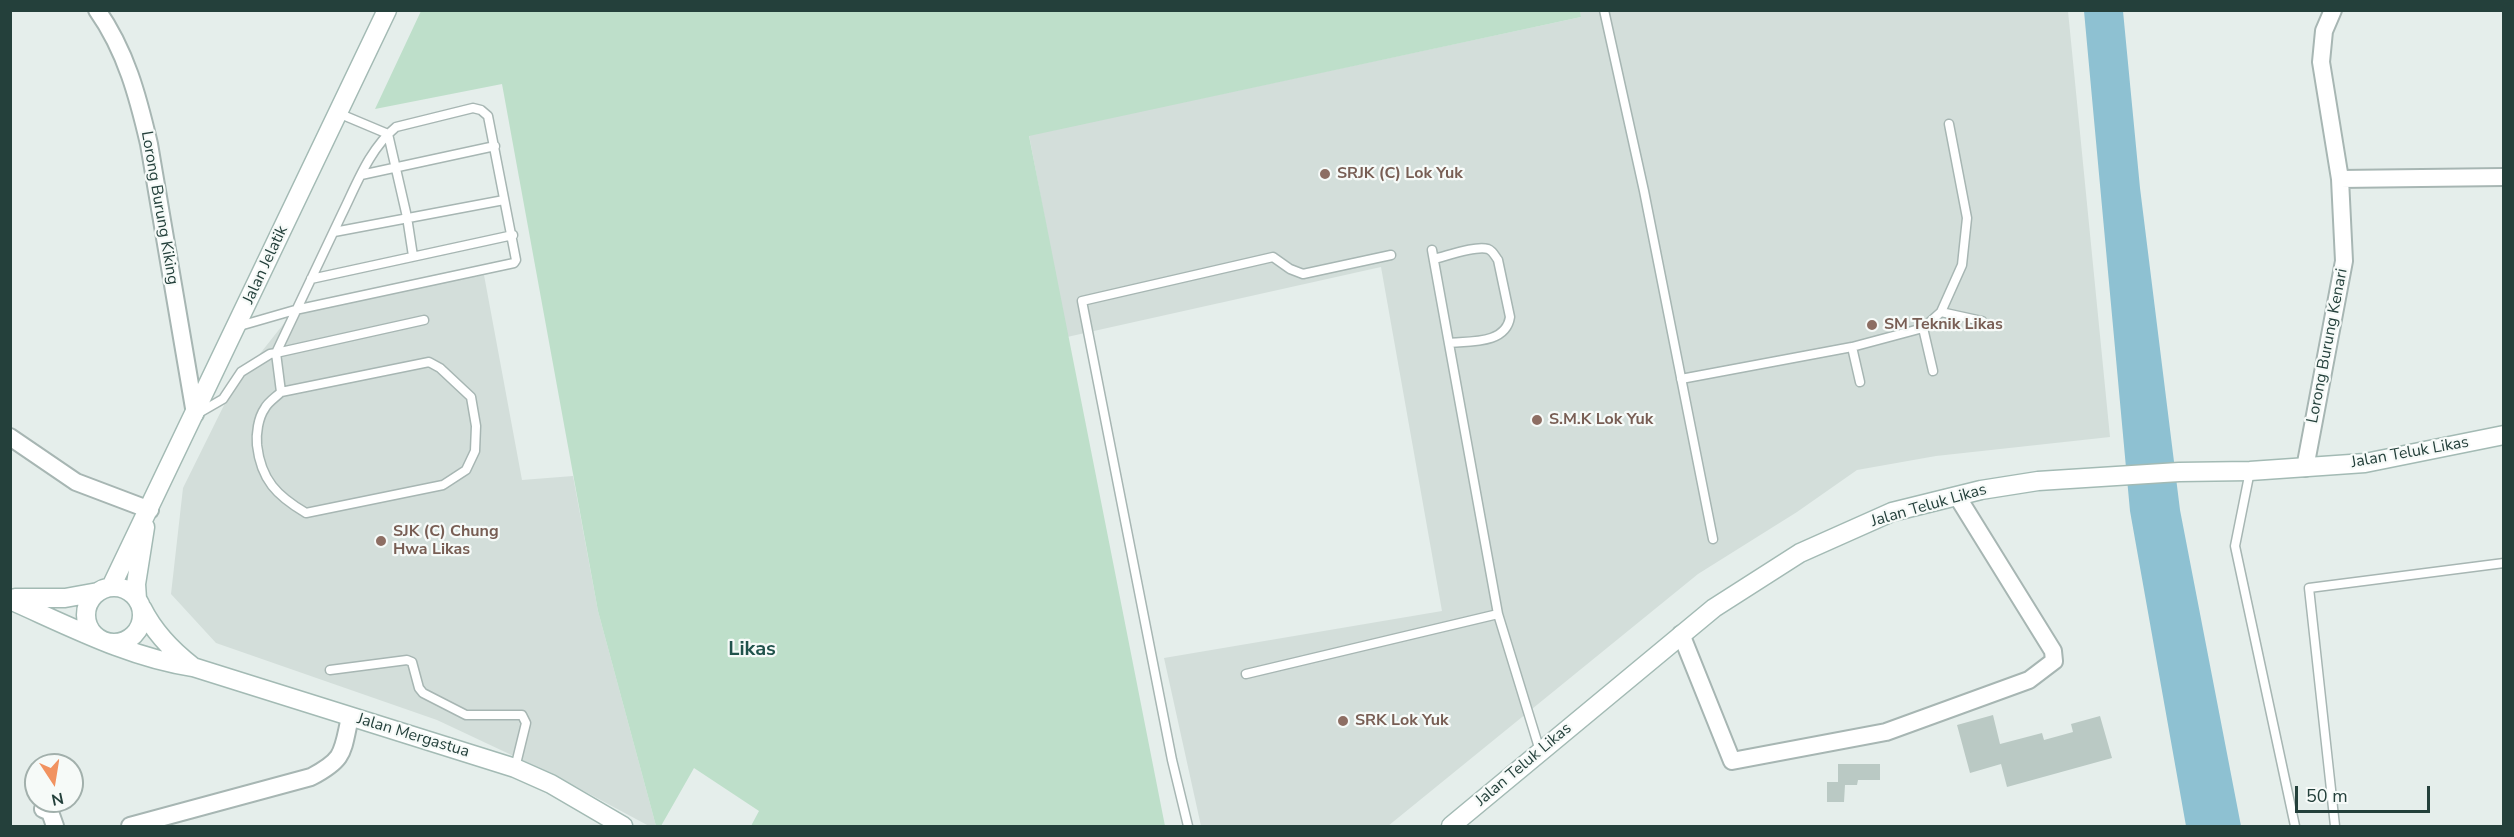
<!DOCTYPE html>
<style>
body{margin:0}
#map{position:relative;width:2514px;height:837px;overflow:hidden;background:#e5eeeb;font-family:"Nunito Sans",sans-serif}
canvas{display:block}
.frame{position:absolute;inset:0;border:12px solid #24403b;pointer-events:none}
.north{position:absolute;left:24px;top:753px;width:60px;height:60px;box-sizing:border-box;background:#f6faf8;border:2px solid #a2b0ac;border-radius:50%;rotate:168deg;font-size:16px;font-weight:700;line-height:24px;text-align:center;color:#24403b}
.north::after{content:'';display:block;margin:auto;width:21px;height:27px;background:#f19260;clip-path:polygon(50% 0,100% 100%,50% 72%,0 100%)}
.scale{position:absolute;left:2295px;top:786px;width:135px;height:27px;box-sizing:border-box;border:3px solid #24403b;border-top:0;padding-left:8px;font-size:18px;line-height:21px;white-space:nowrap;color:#24403b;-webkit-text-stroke:4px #f6faf8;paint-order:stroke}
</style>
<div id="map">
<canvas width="2514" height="837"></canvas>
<div class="frame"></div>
<div class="north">N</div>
<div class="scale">50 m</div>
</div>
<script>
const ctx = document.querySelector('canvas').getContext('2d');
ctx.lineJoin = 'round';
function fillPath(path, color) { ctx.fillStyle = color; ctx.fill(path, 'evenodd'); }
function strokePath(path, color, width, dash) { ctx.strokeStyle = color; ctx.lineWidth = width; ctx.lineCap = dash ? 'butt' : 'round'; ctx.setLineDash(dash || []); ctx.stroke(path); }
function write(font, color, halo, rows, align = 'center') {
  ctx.font = font + ' "Nunito Sans",sans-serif'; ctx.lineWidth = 4.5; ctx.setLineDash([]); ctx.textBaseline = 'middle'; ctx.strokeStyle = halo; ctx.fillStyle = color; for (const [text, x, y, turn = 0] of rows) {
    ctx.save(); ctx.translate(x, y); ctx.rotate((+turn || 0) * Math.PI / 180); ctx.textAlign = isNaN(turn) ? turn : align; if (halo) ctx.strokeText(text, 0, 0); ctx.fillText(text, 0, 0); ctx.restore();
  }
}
fillPath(new Path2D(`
 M1580,11h488l42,426 -174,19 -79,14 -60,42 -99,62 -310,252h-187l-37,-168 278,-47 -61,-344 -314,70 -38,-202 552,-118z
 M484,275l38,205 51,-4 25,135 58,215h-7l-95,-51 -117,-55 -221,-77 -45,-49 12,-106 49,-99 61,-77z`), '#d3deda');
fillPath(new Path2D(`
 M1580,10l1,7 -552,119 136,690h-414l8,-15 -65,-43 -33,58h-5l-58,-215 -96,-527 -127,25 46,-98z`), '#bedfca');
fillPath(new Path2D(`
 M2084,11h39l17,177 40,322 61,316h-55l-56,-315z`), '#8ec1d2');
fillPath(new Path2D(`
 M1993,715l7,29 42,-11 2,7 29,-8 -2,-8 29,-8 12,42 -105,29 -6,-23 -31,9 -13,-48z
 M1838,764h42v16h-22l-1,5h-12l-1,17h-17v-20h11z`), '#bac9c4');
const lane = new Path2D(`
 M1604,10l40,181 69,348
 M338,113l50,21
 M388,134l19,83 6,39
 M361,175l134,-29
 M334,232l170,-32
 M1432,250l66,364
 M1434,259c13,-3 42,-14 54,-10 5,2 7,7 10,11l12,57c-4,27 -39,24 -61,26
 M311,279l202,-44
 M1941,312l41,9
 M1923,328l10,43
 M1852,347l8,35
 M429,362l11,6 31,29 5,29 -1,25 -9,19 -23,15 -137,28c-29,-17 -45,-33 -49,-68 -1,-11 1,-27 8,-37 3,-6 11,-11 16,-16z
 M1681,379l171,-32 71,-19 18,-16 21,-47 5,-47 -18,-94
 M281,392l-5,-39 148,-33
 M197,414l26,-15 18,-27 29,-18 6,-1c22,-46 43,-91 65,-137 15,-30 28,-67 55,-89l77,-19 8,2 7,6 28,144 -2,3 -219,47 -59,17
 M2250,471l-15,75 60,280
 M330,670l77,-10 5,2 7,26 4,5 43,22h56l4,8 -11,45
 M1246,674l252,-60 42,137
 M1188,826l-16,-66 -90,-459 191,-44 17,12 13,5 88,-19
 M2335,826l-26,-238 195,-25`);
const street = new Path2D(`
 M97,10c29,41 41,87 52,134l46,270
 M2340,179l164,-2
 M10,437l66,45 74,28
 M2305,468l39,-207 -4,-82 -19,-117 3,-31 9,-21
 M1681,634l51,127 154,-29 143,-52 25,-19 -1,-10 -96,-155
 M43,809l7,3 5,14
 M130,826l181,-49c34,-18 31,-24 39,-60`);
const secondary = new Path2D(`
 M86 615a28 28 0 1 1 56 0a28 28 0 1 1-56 0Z
 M111,587l276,-577
 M15,598h50l33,-6
 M137,599l-1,-15 9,-57
 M10,600c59,26 120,58 183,67l322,101 36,16 72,42
 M142,608c12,24 28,41 50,58
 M1451,826l263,-218 86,-55 92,-41 89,-22 57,-9 141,-9 71,-1 115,-8 139,-28`);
strokePath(lane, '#a7b6b3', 11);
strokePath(street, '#a7b6b3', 20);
strokePath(secondary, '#a3bab4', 21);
strokePath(lane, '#fff', 8);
strokePath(street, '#fff', 16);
strokePath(secondary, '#fff', 18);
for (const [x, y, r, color] of [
 [1325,174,6,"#8d6e63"],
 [1872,325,6,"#8d6e63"],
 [1537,420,6,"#8d6e63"],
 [381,541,6,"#8d6e63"],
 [1343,721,6,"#8d6e63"]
]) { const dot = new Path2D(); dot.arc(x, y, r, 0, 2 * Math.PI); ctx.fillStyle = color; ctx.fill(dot); strokePath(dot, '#f6faf8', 2); }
write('bold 16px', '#785e54', '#f6faf8', [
 ["SRJK (C) Lok Yuk",1337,174],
 ["SM Teknik Likas",1884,325],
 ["S.M.K Lok Yuk",1549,420],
 ["SJK (C) Chung",393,532],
 ["Hwa Likas",393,550],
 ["SRK Lok Yuk",1355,721]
], 'left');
write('16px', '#24403b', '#f6faf8', [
 ["Lorong Burung Kiking",159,208,80],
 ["Jalan Jelatik",266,265,-65],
 ["Lorong Burung Kenari",2328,346,-79],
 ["Jalan Teluk Likas",2410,453,-10],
 ["Jalan Teluk Likas",1929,506,-16],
 ["Jalan Mergastua",413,736,17],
 ["Jalan Teluk Likas",1524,765,-40]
]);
write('bold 20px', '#20524b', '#f6faf8', [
 ["Likas",752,650]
]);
</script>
